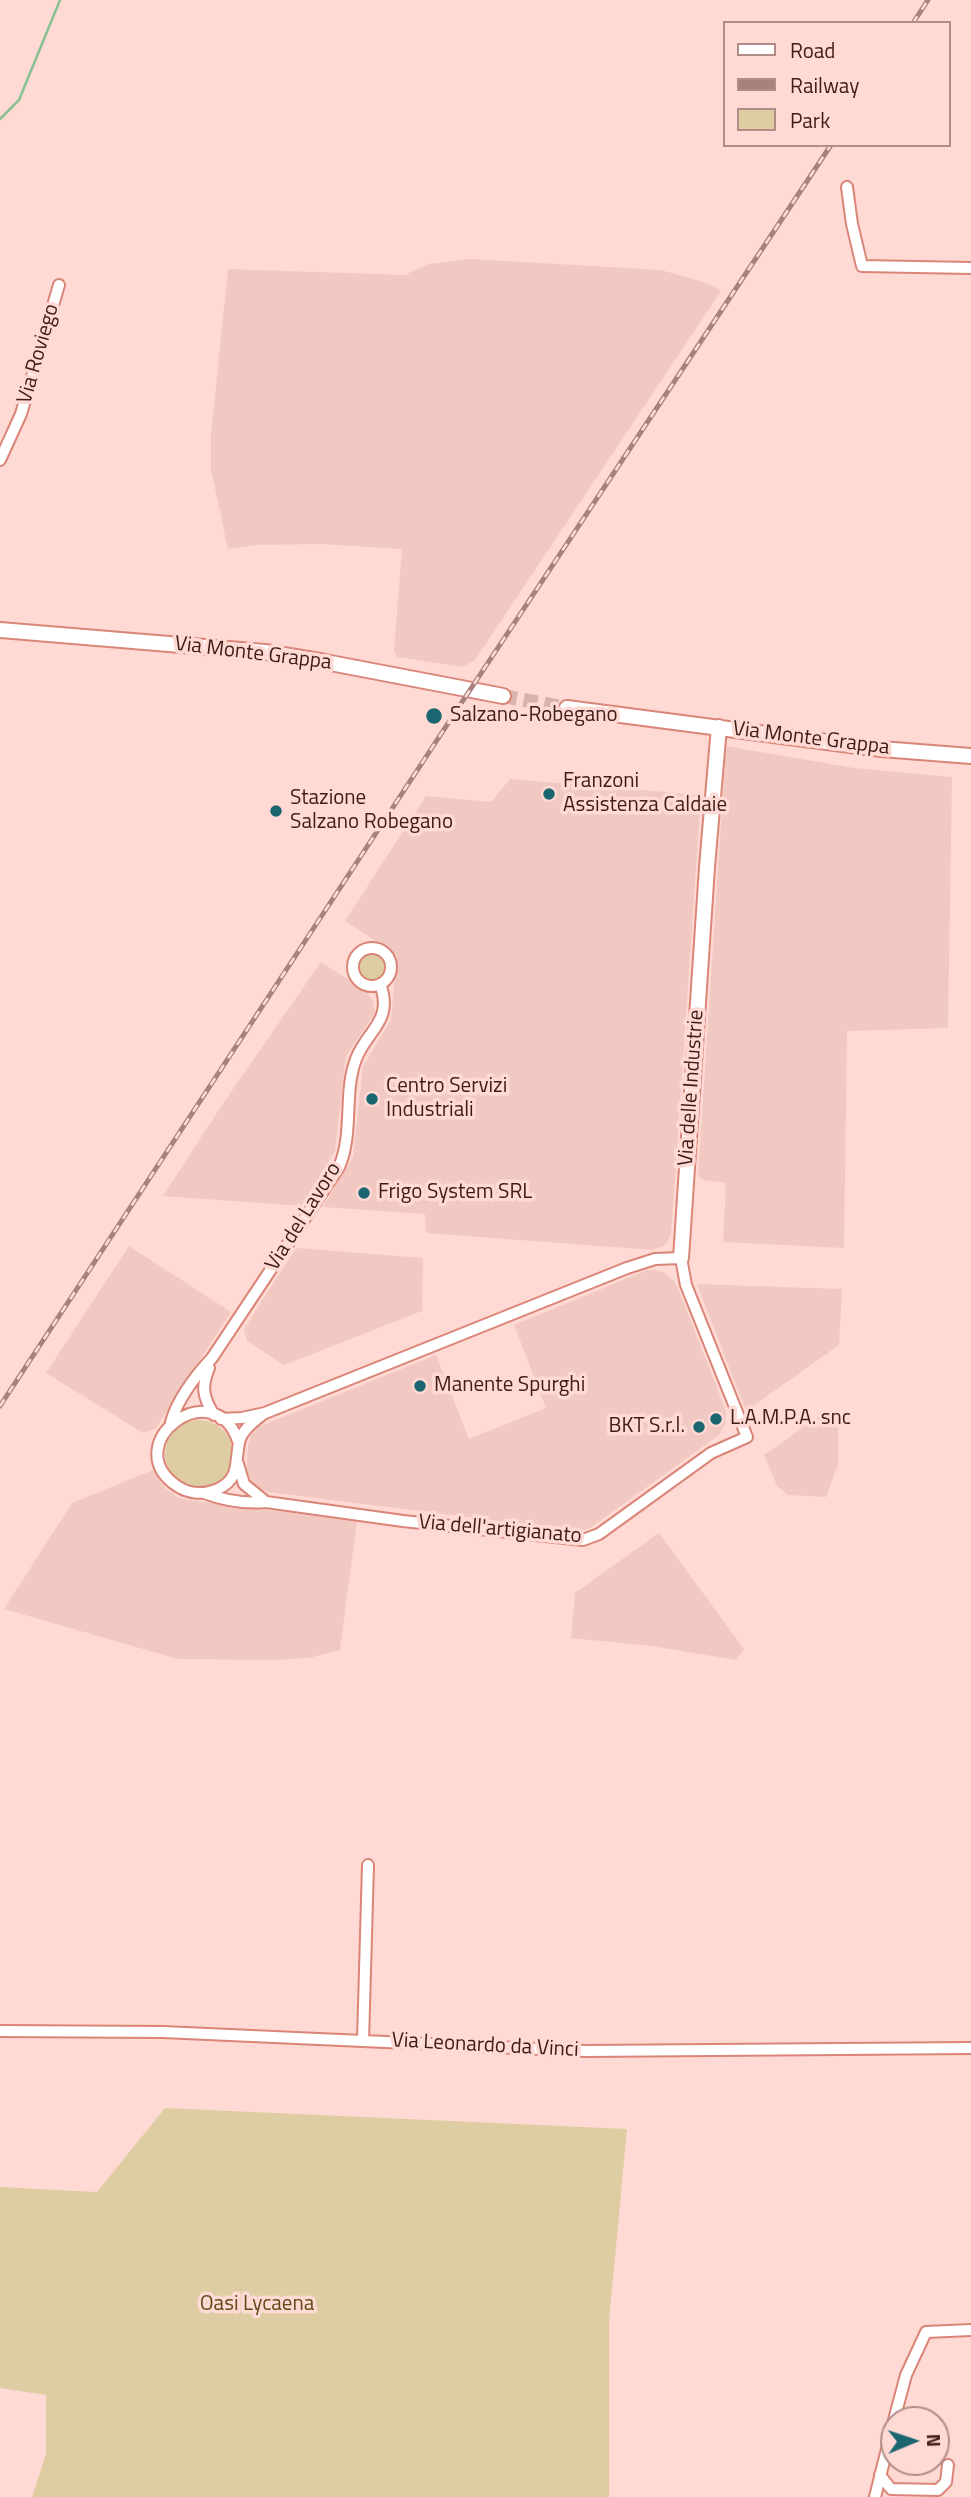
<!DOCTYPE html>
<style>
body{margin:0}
#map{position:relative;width:971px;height:2497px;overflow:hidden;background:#ffd9d3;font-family:"Titillium Web",sans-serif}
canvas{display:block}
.legend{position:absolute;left:723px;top:21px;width:228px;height:126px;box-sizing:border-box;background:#ffd9d3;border:2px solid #b28d88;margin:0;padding:9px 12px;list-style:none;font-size:21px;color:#3e1c18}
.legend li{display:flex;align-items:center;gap:14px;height:35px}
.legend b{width:35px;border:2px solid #b28d88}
.north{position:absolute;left:880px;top:2406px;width:70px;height:70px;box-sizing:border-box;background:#ffd9d3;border:2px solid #b28d88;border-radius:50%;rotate:88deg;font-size:19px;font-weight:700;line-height:28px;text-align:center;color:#3e1c18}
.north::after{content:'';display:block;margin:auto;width:24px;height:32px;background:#1b6671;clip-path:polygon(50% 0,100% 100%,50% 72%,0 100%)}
</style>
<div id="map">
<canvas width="971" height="2497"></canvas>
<ul class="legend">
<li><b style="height:9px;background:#fff"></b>Road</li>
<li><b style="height:9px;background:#a7827d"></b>Railway</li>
<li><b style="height:19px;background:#decda3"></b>Park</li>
</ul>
<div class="north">N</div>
</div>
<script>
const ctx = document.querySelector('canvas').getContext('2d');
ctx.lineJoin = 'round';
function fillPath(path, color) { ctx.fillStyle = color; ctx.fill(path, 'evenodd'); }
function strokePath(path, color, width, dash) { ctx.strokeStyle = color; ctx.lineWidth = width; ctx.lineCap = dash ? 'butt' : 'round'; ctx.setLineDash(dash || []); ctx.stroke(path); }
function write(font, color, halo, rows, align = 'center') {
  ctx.font = font + ' "Titillium Web",sans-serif'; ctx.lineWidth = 7; ctx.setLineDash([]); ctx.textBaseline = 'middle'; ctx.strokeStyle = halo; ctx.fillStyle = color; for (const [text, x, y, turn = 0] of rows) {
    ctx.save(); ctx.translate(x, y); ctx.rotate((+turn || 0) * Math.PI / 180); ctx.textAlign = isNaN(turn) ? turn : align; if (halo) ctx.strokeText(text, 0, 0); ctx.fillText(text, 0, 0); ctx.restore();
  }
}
fillPath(new Path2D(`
 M471,259l190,11 46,13 14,8 -246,369 -12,7 -66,-10 -3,-7 8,-101 -82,-5 -64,1 -28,4 -17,-79v-35l17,-166 177,6 23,-11z
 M726,746l128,22 98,9 -4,251 -101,3 -3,217 -121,-6 3,-59 -22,-3 -6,-4z
 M510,779l191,16 -30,440 -6,10 -12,5 -227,-17 -1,-19 -102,-7 30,-50 10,-91 28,-46 6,-65 -52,-34 81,-125 65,6z
 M321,962l44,28 8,11 2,12 -29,43 -11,95 -33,55 -139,-10 59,-91z
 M129,1246l102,66 -75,116 -13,5 -97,-60z
 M296,1248l127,10 -1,53 -138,54 -37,-24 -3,-12z
 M647,1270h9l9,3 8,7 5,8 48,123 -1,14 -6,10 -129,93 -12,3 -310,-39 -9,-3 -10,-11 -2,-9 1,-24 3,-10 7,-8 178,-72 33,84 77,-31 -32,-83z
 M697,1284l145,5 -3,56 -93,66z
 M818,1417h20v47l-12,33 -38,-2 -11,-9 -13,-31z
 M153,1470l11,17 13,10 10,3 170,21 -17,129 -31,8 -35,2 -96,-1 -174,-50 68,-106z
 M659,1533l85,116 -8,11 -85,-14 -80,-8 4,-45z`), '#f2c9c2');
fillPath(new Path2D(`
 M358 967a14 14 0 1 1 28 0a14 14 0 1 1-28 0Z
 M165 1454a34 34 0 1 1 68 0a34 34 0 1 1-68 0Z
 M165,2108l462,21 -18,192v176h-577l14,-43v-59l-46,-7v-201l97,5z`), '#decda3');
strokePath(new Path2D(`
 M0,119l19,-19 41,-100`), '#87c192', 2.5);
strokePath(new Path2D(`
 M503,696l64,12`), '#d8b3ae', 14, [14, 7]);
const minor = new Path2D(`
 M847,187l5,37 10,42 109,2
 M0,460l21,-46 38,-129
 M353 967a19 19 0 1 1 38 0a19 19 0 1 1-38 0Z
 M209,1368c-8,19 -6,29 5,47
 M171,1422c6,-22 25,-47 41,-64l127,-191c15,-34 4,-74 17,-108 11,-29 38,-38 24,-75
 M238,1441c-24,-70 -122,3 -61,45 12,8 27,9 41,3 22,-10 17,-27 21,-46 2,-12 14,-21 23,-28
 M238,1464l6,20 22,18
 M204,1493c19,7 42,11 62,9l137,19 180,19 16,-6 112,-81 36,-16 -61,-152 -5,-27 -26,1 -28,9 -362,145 -23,5 -21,1
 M0,2031l163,1 422,19 386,-3
 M363,2041l5,-176
 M894,2420l12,-45 20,-43 45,-2
 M880,2475l11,14 47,1 8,-8 2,-17
 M875,2497l19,-76`);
const tertiary = new Path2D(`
 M0,630l265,22 55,9 183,35
 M567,708l314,41 90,7
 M681,1258l26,-391 12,-140`);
strokePath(minor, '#da8578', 14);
strokePath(tertiary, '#da8578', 18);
strokePath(minor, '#fff', 10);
strokePath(tertiary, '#fff', 14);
const rail = new Path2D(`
 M913,23l15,-23
 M0,1406l464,-707 367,-554`);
strokePath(rail, '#a7827d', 5);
strokePath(rail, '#ffd9d3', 2.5, [8]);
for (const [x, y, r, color] of [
 [434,716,9,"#1b6671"],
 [549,794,7,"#1b6671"],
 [276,811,7,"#1b6671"],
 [372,1099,7,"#1b6671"],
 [364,1193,7,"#1b6671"],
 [420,1386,7,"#1b6671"],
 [716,1419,7,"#1b6671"],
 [699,1427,7,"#1b6671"]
]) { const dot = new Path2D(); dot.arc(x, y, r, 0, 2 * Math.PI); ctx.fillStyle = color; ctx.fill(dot); strokePath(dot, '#ffd9d3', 2.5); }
write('21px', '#3e1c18', '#ffd9d3', [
 ["Via Roviego",39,354,-74],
 ["Via Monte Grappa",253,654,7],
 ["Via Monte Grappa",811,739,7],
 ["Via delle Industrie",692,1088,-86],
 ["Via del Lavoro",304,1217,-58],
 ["Via dell'artigianato",500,1530,5],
 ["Via Leonardo da Vinci",485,2046,3]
]);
write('21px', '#3e1c18', '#ffd9d3', [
 ["Salzano-Robegano",450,716],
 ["Franzoni",563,782],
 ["Assistenza Caldaie",563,806],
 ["Stazione",290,799],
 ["Salzano Robegano",290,823],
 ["Centro Servizi",386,1087],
 ["Industriali",386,1111],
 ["Frigo System SRL",378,1193],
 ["Manente Spurghi",434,1386],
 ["L.A.M.P.A. snc",730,1419],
 ["BKT S.r.l.",685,1427,"right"]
], 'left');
write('21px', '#5e4c19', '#ffd9d3', [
 ["Oasi Lycaena",257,2305]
]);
</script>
